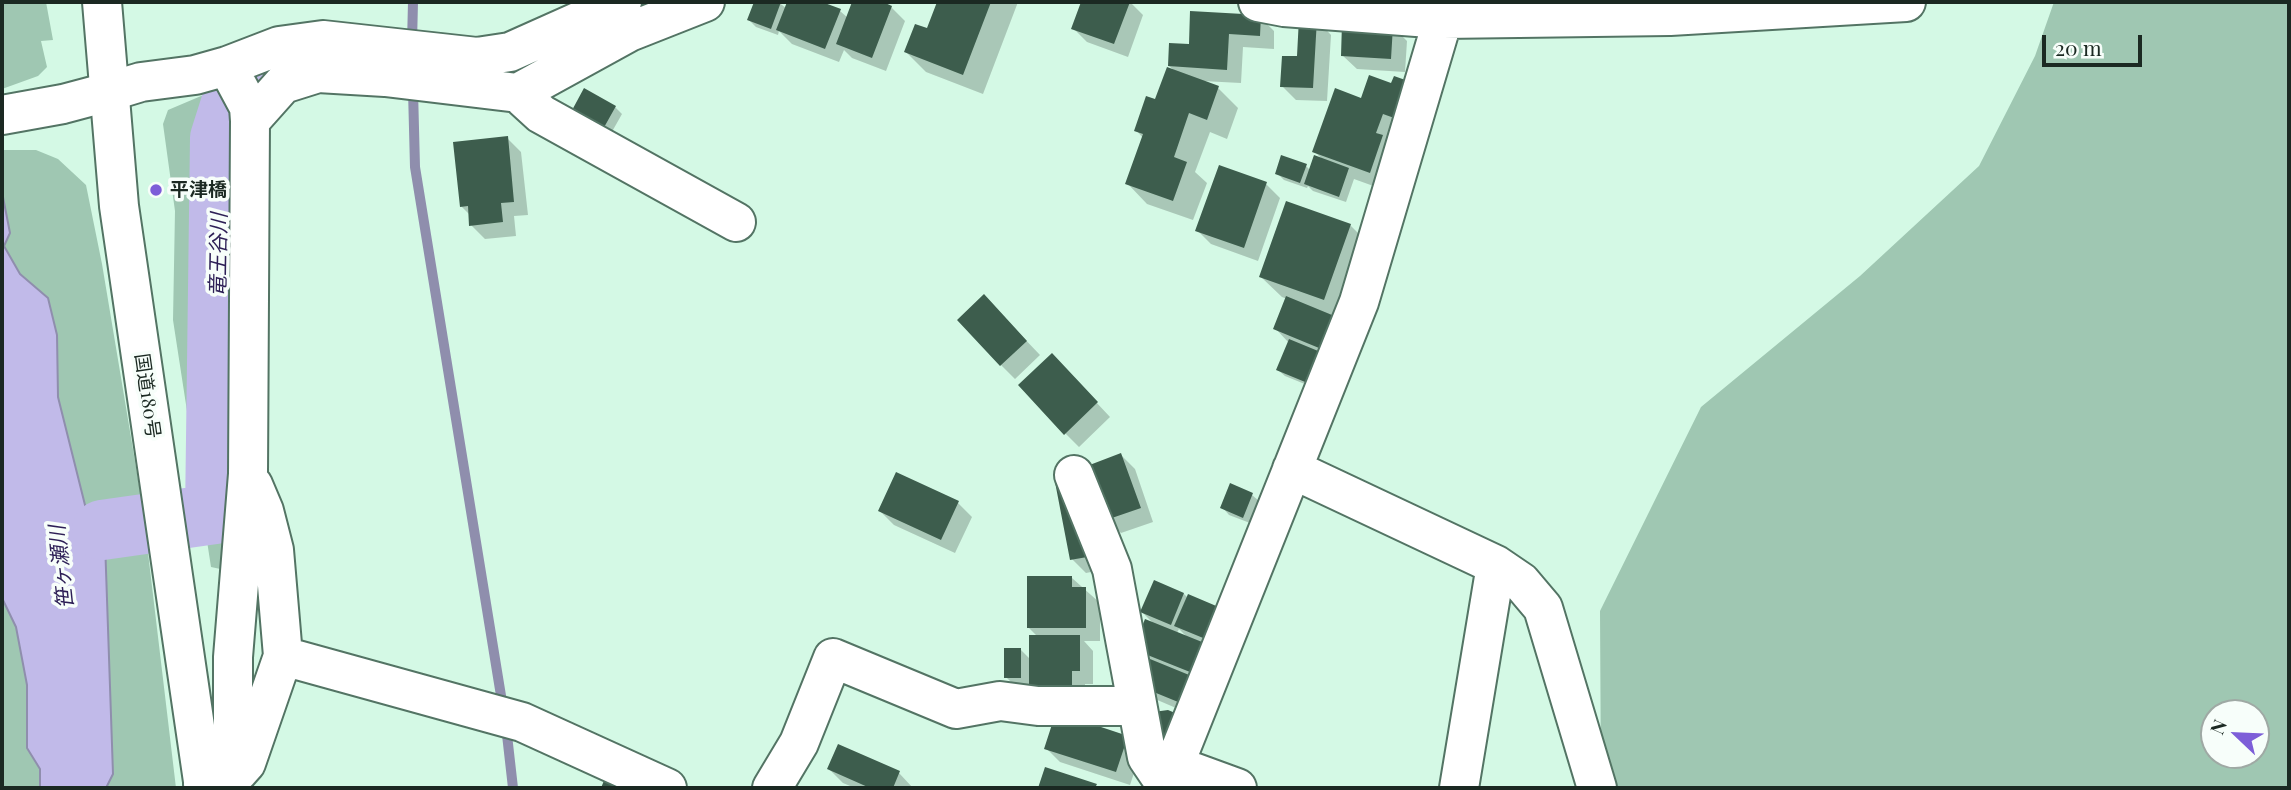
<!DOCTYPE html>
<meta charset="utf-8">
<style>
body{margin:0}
#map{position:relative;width:2291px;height:790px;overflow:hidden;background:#d4f9e5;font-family:"Playfair Display",serif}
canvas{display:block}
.frame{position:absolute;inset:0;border:4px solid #1b2922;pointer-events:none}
.north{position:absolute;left:2200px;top:699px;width:70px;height:70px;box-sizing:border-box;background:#f7fefa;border:2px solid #9fa9a4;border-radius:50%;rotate:293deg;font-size:19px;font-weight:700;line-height:28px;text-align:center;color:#1b2922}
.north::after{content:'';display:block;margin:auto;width:24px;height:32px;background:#7d5ed8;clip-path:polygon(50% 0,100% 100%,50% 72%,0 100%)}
.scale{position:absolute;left:2042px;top:35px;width:100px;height:32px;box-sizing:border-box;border:4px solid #1b2922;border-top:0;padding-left:9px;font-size:21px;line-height:24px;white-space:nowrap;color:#1b2922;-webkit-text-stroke:5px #f7fefa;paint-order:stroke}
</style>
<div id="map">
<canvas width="2291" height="790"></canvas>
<div class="frame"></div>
<div class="north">N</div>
<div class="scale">20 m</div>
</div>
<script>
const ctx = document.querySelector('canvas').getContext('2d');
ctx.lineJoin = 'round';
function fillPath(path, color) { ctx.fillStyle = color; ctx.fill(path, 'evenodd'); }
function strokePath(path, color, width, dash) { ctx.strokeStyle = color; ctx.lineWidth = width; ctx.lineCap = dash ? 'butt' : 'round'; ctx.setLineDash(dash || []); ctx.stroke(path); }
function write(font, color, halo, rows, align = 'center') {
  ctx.font = font + ' "Playfair Display","Noto Sans JP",serif'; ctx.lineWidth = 7; ctx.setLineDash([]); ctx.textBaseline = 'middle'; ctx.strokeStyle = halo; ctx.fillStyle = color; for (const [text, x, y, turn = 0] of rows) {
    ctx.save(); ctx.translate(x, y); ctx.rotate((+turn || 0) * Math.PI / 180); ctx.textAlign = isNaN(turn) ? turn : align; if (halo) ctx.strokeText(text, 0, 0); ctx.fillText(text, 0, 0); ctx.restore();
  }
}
fillPath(new Path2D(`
 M2,2h44l7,38 -12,1 6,26 -9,9 -36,13z
 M2054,2h235v786h-688l-1,-177 101,-204 159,-131 119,-110 56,-110zM2214,713h42v42h-42z
 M227,85l6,12 10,377 -18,96 -14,-3 -38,-247 2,-109 -12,-87 5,-14z
 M2,150h34l22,9 28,26 16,79 41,245 -48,6 -8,-2 -29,-116 -1,-62 -9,-37 -28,-24 -16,-28 6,-13 -8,-41z
 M146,536l30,252h-70l7,-14 -8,-233z
 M2,598l14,28 11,59v63l13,21v19h-38z`), '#9fc7b2');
const water = new Path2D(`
 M2,192l8,41 -6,13 16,28 28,24 9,37 1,62 29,116 8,2 48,-6 3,27 -41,5 8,233 -7,14h-66v-19l-13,-21v-63l-11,-58 -14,-29z`);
fillPath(water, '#c1bae9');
strokePath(water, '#8f8ead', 2);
fillPath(new Path2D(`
 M756,2h22l8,6 2,-6h29l23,9 8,7 6,-16h24l13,5 14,14 -19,50 -34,-13 -8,-8 -5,12 -47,-18 -13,-13 -1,4 -22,-8 -7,-7z
 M939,2h79l-35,92 -57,-22 -20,-20 22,-22z
 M1082,2h48l13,13 -15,42 -41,-15 -14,-14z
 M1260,17l14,14v18l-31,-2 -2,36 -39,-2 16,7 20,20 -11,31 -17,-7 -15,40 12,11 -14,37 -46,-16 -20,-21 16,-45 -7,-8 41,-57 -8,-7 21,-20z
 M1317,20l14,15 -4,66 -31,-1 -14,-14z
 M1393,27l14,14 -2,31 -48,-3 -15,-14z
 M1370,77l48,61 -28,54 -36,-13 -8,23 -33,-11 -5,-5 -1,2 -23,-8 -7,-7 29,-7 4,4 13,-10 -9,-9 48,-51z
 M615,107l7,7 -13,23 -37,-23z
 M507,138l14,14 7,63 -14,1 2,20 -31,3 -14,-14 -1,-10 -9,-9z
 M1266,184l14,14 -22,63 -47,-17 -14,-14z
 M1350,225l20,20 -26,74 -16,-5 17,17 -28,58 -32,-13 -7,-6 11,-27 -14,-15 12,-29 -5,-2 -21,-20z
 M998,311l42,44 -25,24 -14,-14z
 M1066,370l44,47 -31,30 -14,-14z
 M1121,455l14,14 18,53 -32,11 -14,-14z
 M1057,483l49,86 -20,4 -14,-14z
 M1252,495l7,6 -9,22 -21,-8 -6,-7z
 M958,503l14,14 -17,36 -61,-28 -14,-14z
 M1072,578l28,25v38h-16l9,10v33h-8v16l-54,-16h-18l-7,-7 15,-27 10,10 7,-23 -9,-9z
 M1155,583l29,11 4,4 32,12 -23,107 -42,-18 -4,-39 -9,-9 12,-27 -12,-12zM1179,629l9,9 -11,-5z
 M1127,738l14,14 -11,33 -70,-23 -14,-14z
 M839,746l60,27 14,15h-58l-12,-5 -14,-14z`), '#0003');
strokePath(new Path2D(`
 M412,43l1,-41
 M413,90l2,77 88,541
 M506,726l7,62`), '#8f8ead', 10);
strokePath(new Path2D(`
 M102,530l113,-16 5,-376 13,-41 48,-32 49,-7 12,1`), '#c1bae9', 60);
fillPath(new Path2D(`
 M754,2h27l-10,27 -24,-9z
 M787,2h35l19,7 -16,40 -49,-19z
 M852,2h31l9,4 -20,52 -36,-14z
 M937,2h54l-28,73 -59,-23 11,-28 12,4z
 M1081,2h49l-16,42 -43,-15z
 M1190,11l71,4 -1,21 -31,-2 -2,36 -59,-4 1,-23 20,1z
 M1299,18l18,1 -4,69 -33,-1 2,-31h15z
 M1342,23l51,3 -2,33 -50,-3z
 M1167,67l52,19 -12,34 -18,-7 -15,44 13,5 -14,39 -48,-17 18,-50 -9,-3 12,-35 9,3z
 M1369,75l22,8 3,-7 17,6 -14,37 -14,-5 -7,19 7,2 -13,38 -58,-21 23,-64 26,10z
 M584,88l32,18 -14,25 -32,-17z
 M508,136l6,66 -13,1 2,19 -34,4 -1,-20 -8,1 -7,-65z
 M1281,155l26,9 -7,19 -25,-9z
 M1314,155l35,13 -10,29 -35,-13z
 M1219,165l48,17 -23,66 -49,-17z
 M1286,201l65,23 -27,76 -65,-23z
 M984,294l43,47 -27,25 -43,-46z
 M1286,296l46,19 -13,33 -46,-19z
 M1289,339l34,14 -13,31 -34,-14z
 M1052,353l46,49 -34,33 -46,-50z
 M1121,453l20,55 -35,12 -19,-54z
 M896,472l63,29 -18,39 -63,-29z
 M1069,479l24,77 -23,4 -15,-78z
 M1230,483l23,10 -10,25 -23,-10z
 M1027,576h45v11h14v41h-59z
 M1154,580l30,13 -13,32 -31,-13z
 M1188,594l33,14 -13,32 -34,-14z
 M1145,619l62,25 -12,30 -55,-22 -3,-13z
 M1029,635h51v36h-8v16h-43z
 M1004,648h17v30h-17z
 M1150,659l44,18 -11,27 -44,-18z
 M1168,710l12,5 -14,36 -20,-38z
 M1056,712l72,24 -12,36 -72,-23z
 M838,744l62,27 -7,17h-23l-43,-19z
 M1045,767l52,17 -2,4h-57z
 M605,778l23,10h-27z`), '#3d5d4d');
const minor = new Path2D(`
 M1258,2l26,5 159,12 227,-3 236,-14
 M108,92l33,-10 54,-7 32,-9 52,-20 44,-6 154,17 33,-5 112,-50
 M518,93l23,21 195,108
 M250,121l33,-37 35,-11 67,4 133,16 111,-61 76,-30
 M1292,469l204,96 25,17 22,26 54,180
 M1074,475l38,94 35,188 19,28
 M283,656l239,66 145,66
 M1174,765l63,23
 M238,772l8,-9 37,-107 -9,-106 -10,-39 -11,-26
 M203,783l27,-3 3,-25v-98l15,-183 2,-353 -1,-14 -22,-41
 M772,788l27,-45 34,-85 123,51 44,-8 38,5h98
 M1165,788l194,-486 89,-300
 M1459,788l37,-223`);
const tertiary = new Path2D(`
 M2,115l61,-11 45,-12`);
const trunk = new Path2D(`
 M102,2l17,204 85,582`);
strokePath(minor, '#537464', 42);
strokePath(tertiary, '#537464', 42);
strokePath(trunk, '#537464', 42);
strokePath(minor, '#fff', 38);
strokePath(tertiary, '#fff', 38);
strokePath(trunk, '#fff', 38);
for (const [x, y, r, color] of [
 [156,190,7,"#7d5ed8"]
]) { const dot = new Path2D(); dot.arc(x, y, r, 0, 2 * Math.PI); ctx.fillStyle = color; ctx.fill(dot); strokePath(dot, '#f7fefa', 2.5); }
write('bold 19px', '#1b2922', '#f7fefa', [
 ["平津橋",170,190]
], 'left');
write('19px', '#1b2922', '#f7fefa', [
 ["国道180号",147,396,82]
]);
write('italic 21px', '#2d1f56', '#f7fefa', [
 ["竜王谷川",219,255,-89],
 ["笹ヶ瀬川",62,567,-96]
]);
</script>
